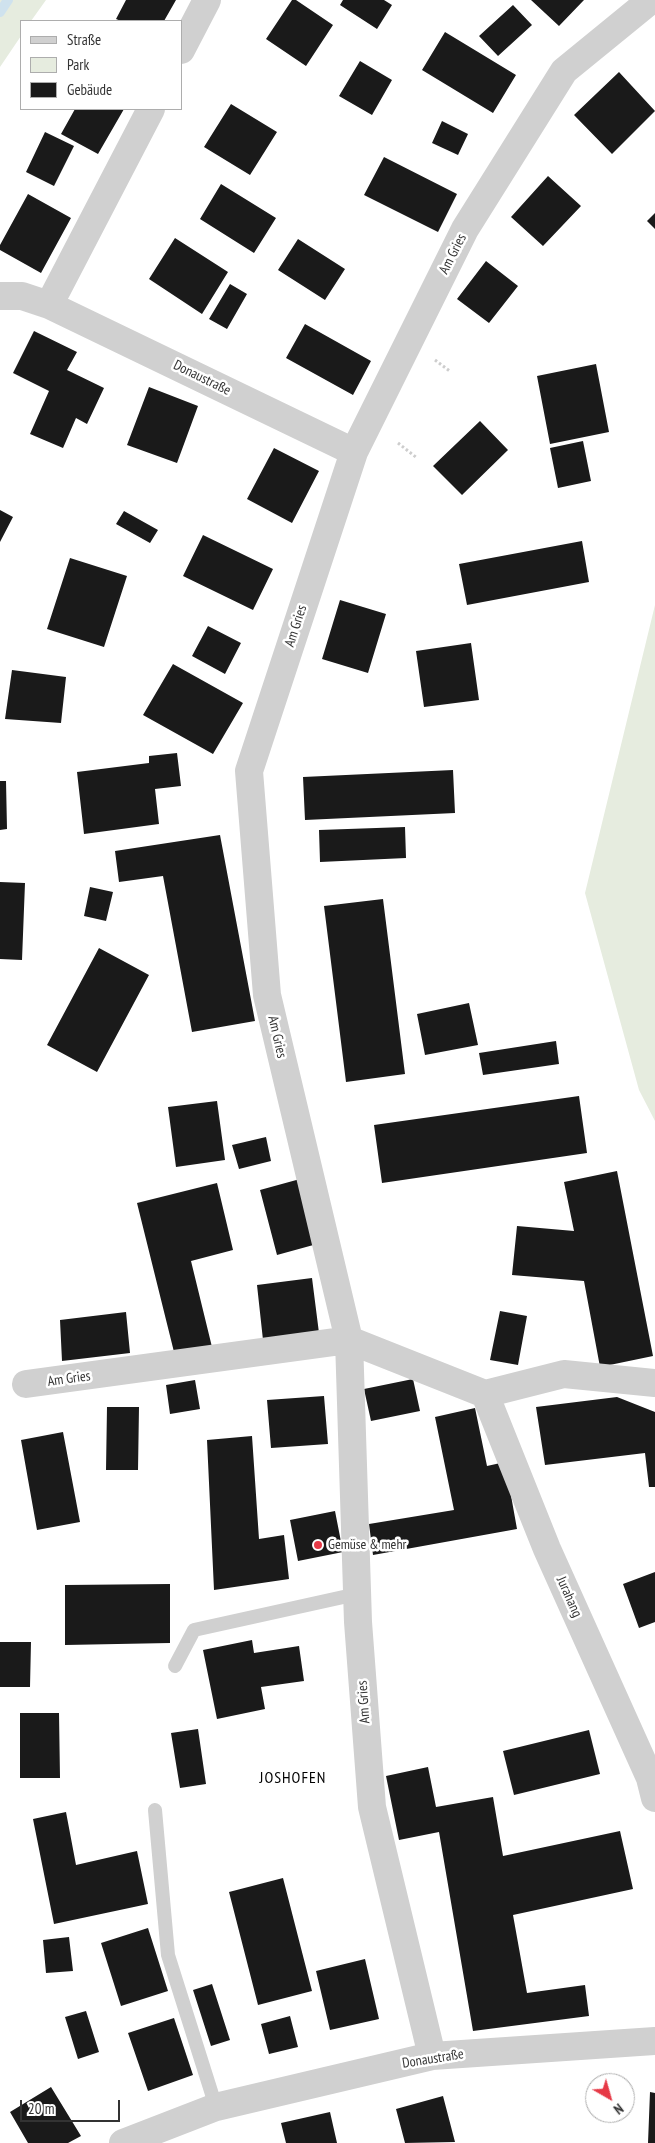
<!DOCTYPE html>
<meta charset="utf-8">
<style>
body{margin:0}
#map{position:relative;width:655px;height:2143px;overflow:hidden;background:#fff;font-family:"PT Sans Narrow",sans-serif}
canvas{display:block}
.legend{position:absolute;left:20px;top:20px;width:162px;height:90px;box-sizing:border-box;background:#fff;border:1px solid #adadad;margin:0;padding:6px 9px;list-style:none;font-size:15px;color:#333}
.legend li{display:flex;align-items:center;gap:10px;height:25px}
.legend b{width:25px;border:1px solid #adadad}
.north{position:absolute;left:585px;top:2073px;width:50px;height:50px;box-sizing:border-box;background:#fff;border:1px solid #adadad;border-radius:50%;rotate:142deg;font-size:14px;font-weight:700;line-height:20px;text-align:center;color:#333}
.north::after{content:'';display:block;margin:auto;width:18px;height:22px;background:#e63946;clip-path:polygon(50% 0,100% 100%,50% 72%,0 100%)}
.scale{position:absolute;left:20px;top:2100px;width:100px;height:22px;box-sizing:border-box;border:2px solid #333;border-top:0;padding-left:6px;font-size:15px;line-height:18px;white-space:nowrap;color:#333;-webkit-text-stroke:4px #fff;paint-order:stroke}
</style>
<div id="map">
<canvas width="655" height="2143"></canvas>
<ul class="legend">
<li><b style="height:6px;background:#d0d0d0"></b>Straße</li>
<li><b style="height:14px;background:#e6ecdf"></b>Park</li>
<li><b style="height:14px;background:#1a1a1a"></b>Gebäude</li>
</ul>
<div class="north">N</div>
<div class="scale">20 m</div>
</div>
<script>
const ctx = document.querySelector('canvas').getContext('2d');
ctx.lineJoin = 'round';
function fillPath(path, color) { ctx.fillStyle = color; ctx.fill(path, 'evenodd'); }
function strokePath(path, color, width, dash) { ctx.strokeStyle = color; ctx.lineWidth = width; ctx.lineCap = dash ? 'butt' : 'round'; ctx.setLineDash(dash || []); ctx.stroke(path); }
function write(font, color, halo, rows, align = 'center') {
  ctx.font = font + ' "PT Sans Narrow",sans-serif'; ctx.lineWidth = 5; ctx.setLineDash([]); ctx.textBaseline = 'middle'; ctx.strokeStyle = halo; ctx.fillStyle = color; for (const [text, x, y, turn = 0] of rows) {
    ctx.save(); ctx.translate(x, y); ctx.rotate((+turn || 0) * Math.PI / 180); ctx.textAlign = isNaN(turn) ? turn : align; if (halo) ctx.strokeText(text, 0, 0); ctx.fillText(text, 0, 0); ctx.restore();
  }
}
fillPath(new Path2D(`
 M0,0h46l-15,21h-10v15l-21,31z
 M655,605v516l-16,-31 -54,-197z`), '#e6ecdf');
strokePath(new Path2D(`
 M0,12l8,-12`), '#cfe2ee', 10);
fillPath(new Path2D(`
 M126,0h50l-12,21h-43l-5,-2z
 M292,0h4l37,25 -27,41 -40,-27z
 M343,0h41l8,5 -15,24 -37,-24z
 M531,0h53l-25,26z
 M513,5l19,20 -34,31 -19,-20z
 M445,32l71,43 -23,38 -71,-43z
 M360,61l32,19 -20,35 -33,-19z
 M619,72l36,39 -43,43 -38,-39z
 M231,104l46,28 -27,43 -46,-28z
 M75,109h49l-26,45 -37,-20z
 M442,121l26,13 -10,21 -26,-12z
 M45,132l29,14 -20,40 -28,-14z
 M384,157l73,37 -19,38 -74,-37z
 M548,176l33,30 -38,40 -32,-29z
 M221,184l55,34 -22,35 -54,-34z
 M28,194l43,24 -30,55 -41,-23v-5z
 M655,213v16l-8,-8z
 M175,238l53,34 -26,42 -53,-35z
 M298,239l47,30 -20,31 -47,-30z
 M486,261l32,25 -29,37 -32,-24z
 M230,284l17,10 -20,35 -18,-10z
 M305,324l66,37 -18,34 -67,-37z
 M34,331l43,21 -10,18 37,18 -17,36 -11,-6 -13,30 -33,-14 19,-43 -36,-18z
 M596,364l13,68 -59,12 -13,-68z
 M149,387l49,19 -21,57 -50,-18z
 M480,421l28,29 -46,45 -29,-29z
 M583,441l8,40 -33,7 -8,-40z
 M274,448l45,23 -27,52 -45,-24z
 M0,510l13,7 -13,25z
 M124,511l34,19 -8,13 -34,-19z
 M203,535l70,34 -20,41 -70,-34z
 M582,541l7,41 -122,23 -8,-41z
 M70,558l57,18 -23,71 -57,-18z
 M340,600l46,14 -18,59 -46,-14z
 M208,626l33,17 -16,31 -33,-18z
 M471,643l8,57 -55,7 -8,-56z
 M173,664l70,39 -30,51 -70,-39z
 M12,670l54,7 -5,46 -56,-4z
 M177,753l4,33 -26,3 4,35 -75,10 -7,-62 72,-9v-7z
 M453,770l2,43 -150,7 -2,-43z
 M0,781h6l1,48 -7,1z
 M405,827l1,31 -86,4 -1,-32z
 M220,835l35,186 -63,11 -29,-156 -44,6 -4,-31z
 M0,882l25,1 -3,77 -22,-1z
 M90,887l23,5 -7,29 -22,-5z
 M383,899l22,175 -59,8 -22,-176z
 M99,948l50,27 -52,97 -50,-27z
 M469,1003l9,42 -53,10 -8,-41z
 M556,1041l3,23 -76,11 -4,-22z
 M579,1096l8,57 -205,30 -8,-58z
 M217,1101l8,59 -49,7 -8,-60z
 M266,1137l5,24 -32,8 -7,-24z
 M617,1171l36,185 -53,11 -16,-86 -72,-6 5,-49 57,5 -10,-49z
 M300,1179l17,65 -40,11 -17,-65z
 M217,1183l16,67 -42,11 21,86 -37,9 -38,-153z
 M312,1278l7,55 -56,7 -6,-55z
 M500,1311l27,5 -9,49 -28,-5z
 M126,1312l4,41 -68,8 -2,-41z
 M413,1379l7,32 -49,10 -7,-32z
 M195,1380l5,29 -30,5 -4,-29z
 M324,1396l4,48 -57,4 -4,-48z
 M617,1397l38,15v75h-6l-4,-34 -100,12 -9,-58z
 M107,1407h32l-1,63h-32z
 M475,1408l12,58 18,-4 12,67 -144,26 -4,-31 85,-14 -19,-93z
 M63,1432l17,90 -43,8 -16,-90z
 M252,1436l7,103 25,-4 5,44 -75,11 -7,-150z
 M335,1511l8,41 -45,9 -8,-41z
 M655,1572v50l-16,6 -16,-44z
 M170,1584v59l-105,2v-60z
 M252,1640l2,13 45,-7 5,35 -43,6 4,22 -48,10 -14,-69z
 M0,1642h31l-1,45h-30z
 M20,1713h39l1,65h-40z
 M198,1729l8,55 -26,4 -9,-55z
 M589,1730l11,44 -86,21 -11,-44z
 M428,1767l8,40 57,-10 10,59 117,-25 13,58 -120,26 14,78 58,-8 4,31 -116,15 -34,-199 -40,8 -13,-64z
 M66,1812l10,53 61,-14 11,53 -94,20 -21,-105z
 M283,1878l29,113 -54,14 -29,-113z
 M148,1928l20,63 -47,15 -20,-63z
 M69,1937l4,34 -27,2 -3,-33z
 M365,1959l14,60 -49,11 -14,-59z
 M212,1984l18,56 -19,6 -18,-56z
 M86,2011l13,41 -21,7 -13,-42z
 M290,2016l8,31 -29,7 -8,-30z
 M174,2018l19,57 -45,16 -20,-58z
 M51,2087l30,49 -13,7h-40l-18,-31z
 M650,2092l5,1v50h-7z
 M443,2096l12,46 -50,1 -9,-34z
 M330,2112l7,31h-51l-5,-20z`), '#1a1a1a');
strokePath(new Path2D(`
 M435,360l16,12
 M398,443l19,15`), '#cdcdcd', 3, [2.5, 2.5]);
strokePath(new Path2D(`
 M175,1666l19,-36 163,-36
 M155,1810l13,145 48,152`), '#d0d0d0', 14);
strokePath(new Path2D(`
 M181,50l26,-50
 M0,296h22l27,9 305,147
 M49,305l102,-196
 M26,1384l323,-44 136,54 62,155 103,229 5,20
 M485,1394l79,-20 91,9
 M432,2056l-60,-249 -14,-185 -9,-282 -82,-345 -18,-224 105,-319 111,-223 99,-158 87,-71
 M123,2143l93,-36 216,-51 223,-15`), '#d0d0d0', 28);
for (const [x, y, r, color] of [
 [318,1545,5,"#e63946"]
]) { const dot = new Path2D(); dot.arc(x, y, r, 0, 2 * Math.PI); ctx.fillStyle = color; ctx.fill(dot); strokePath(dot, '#fff', 2); }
write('14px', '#333', '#fff', [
 ["Am Gries",453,254,-63],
 ["Donaustraße",202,378,26],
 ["Am Gries",296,626,-72],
 ["Am Gries",277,1037,77],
 ["Am Gries",69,1379,-8],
 ["Jurahang",569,1597,66],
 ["Am Gries",364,1702,-94],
 ["Donaustraße",433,2059,-9]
]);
write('14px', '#333', '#fff', [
 ["Gemüse & mehr",328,1545]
], 'left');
ctx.letterSpacing = '1px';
write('16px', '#000', '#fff', [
 ["JOSHOFEN",293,1778]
]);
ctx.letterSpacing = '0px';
</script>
